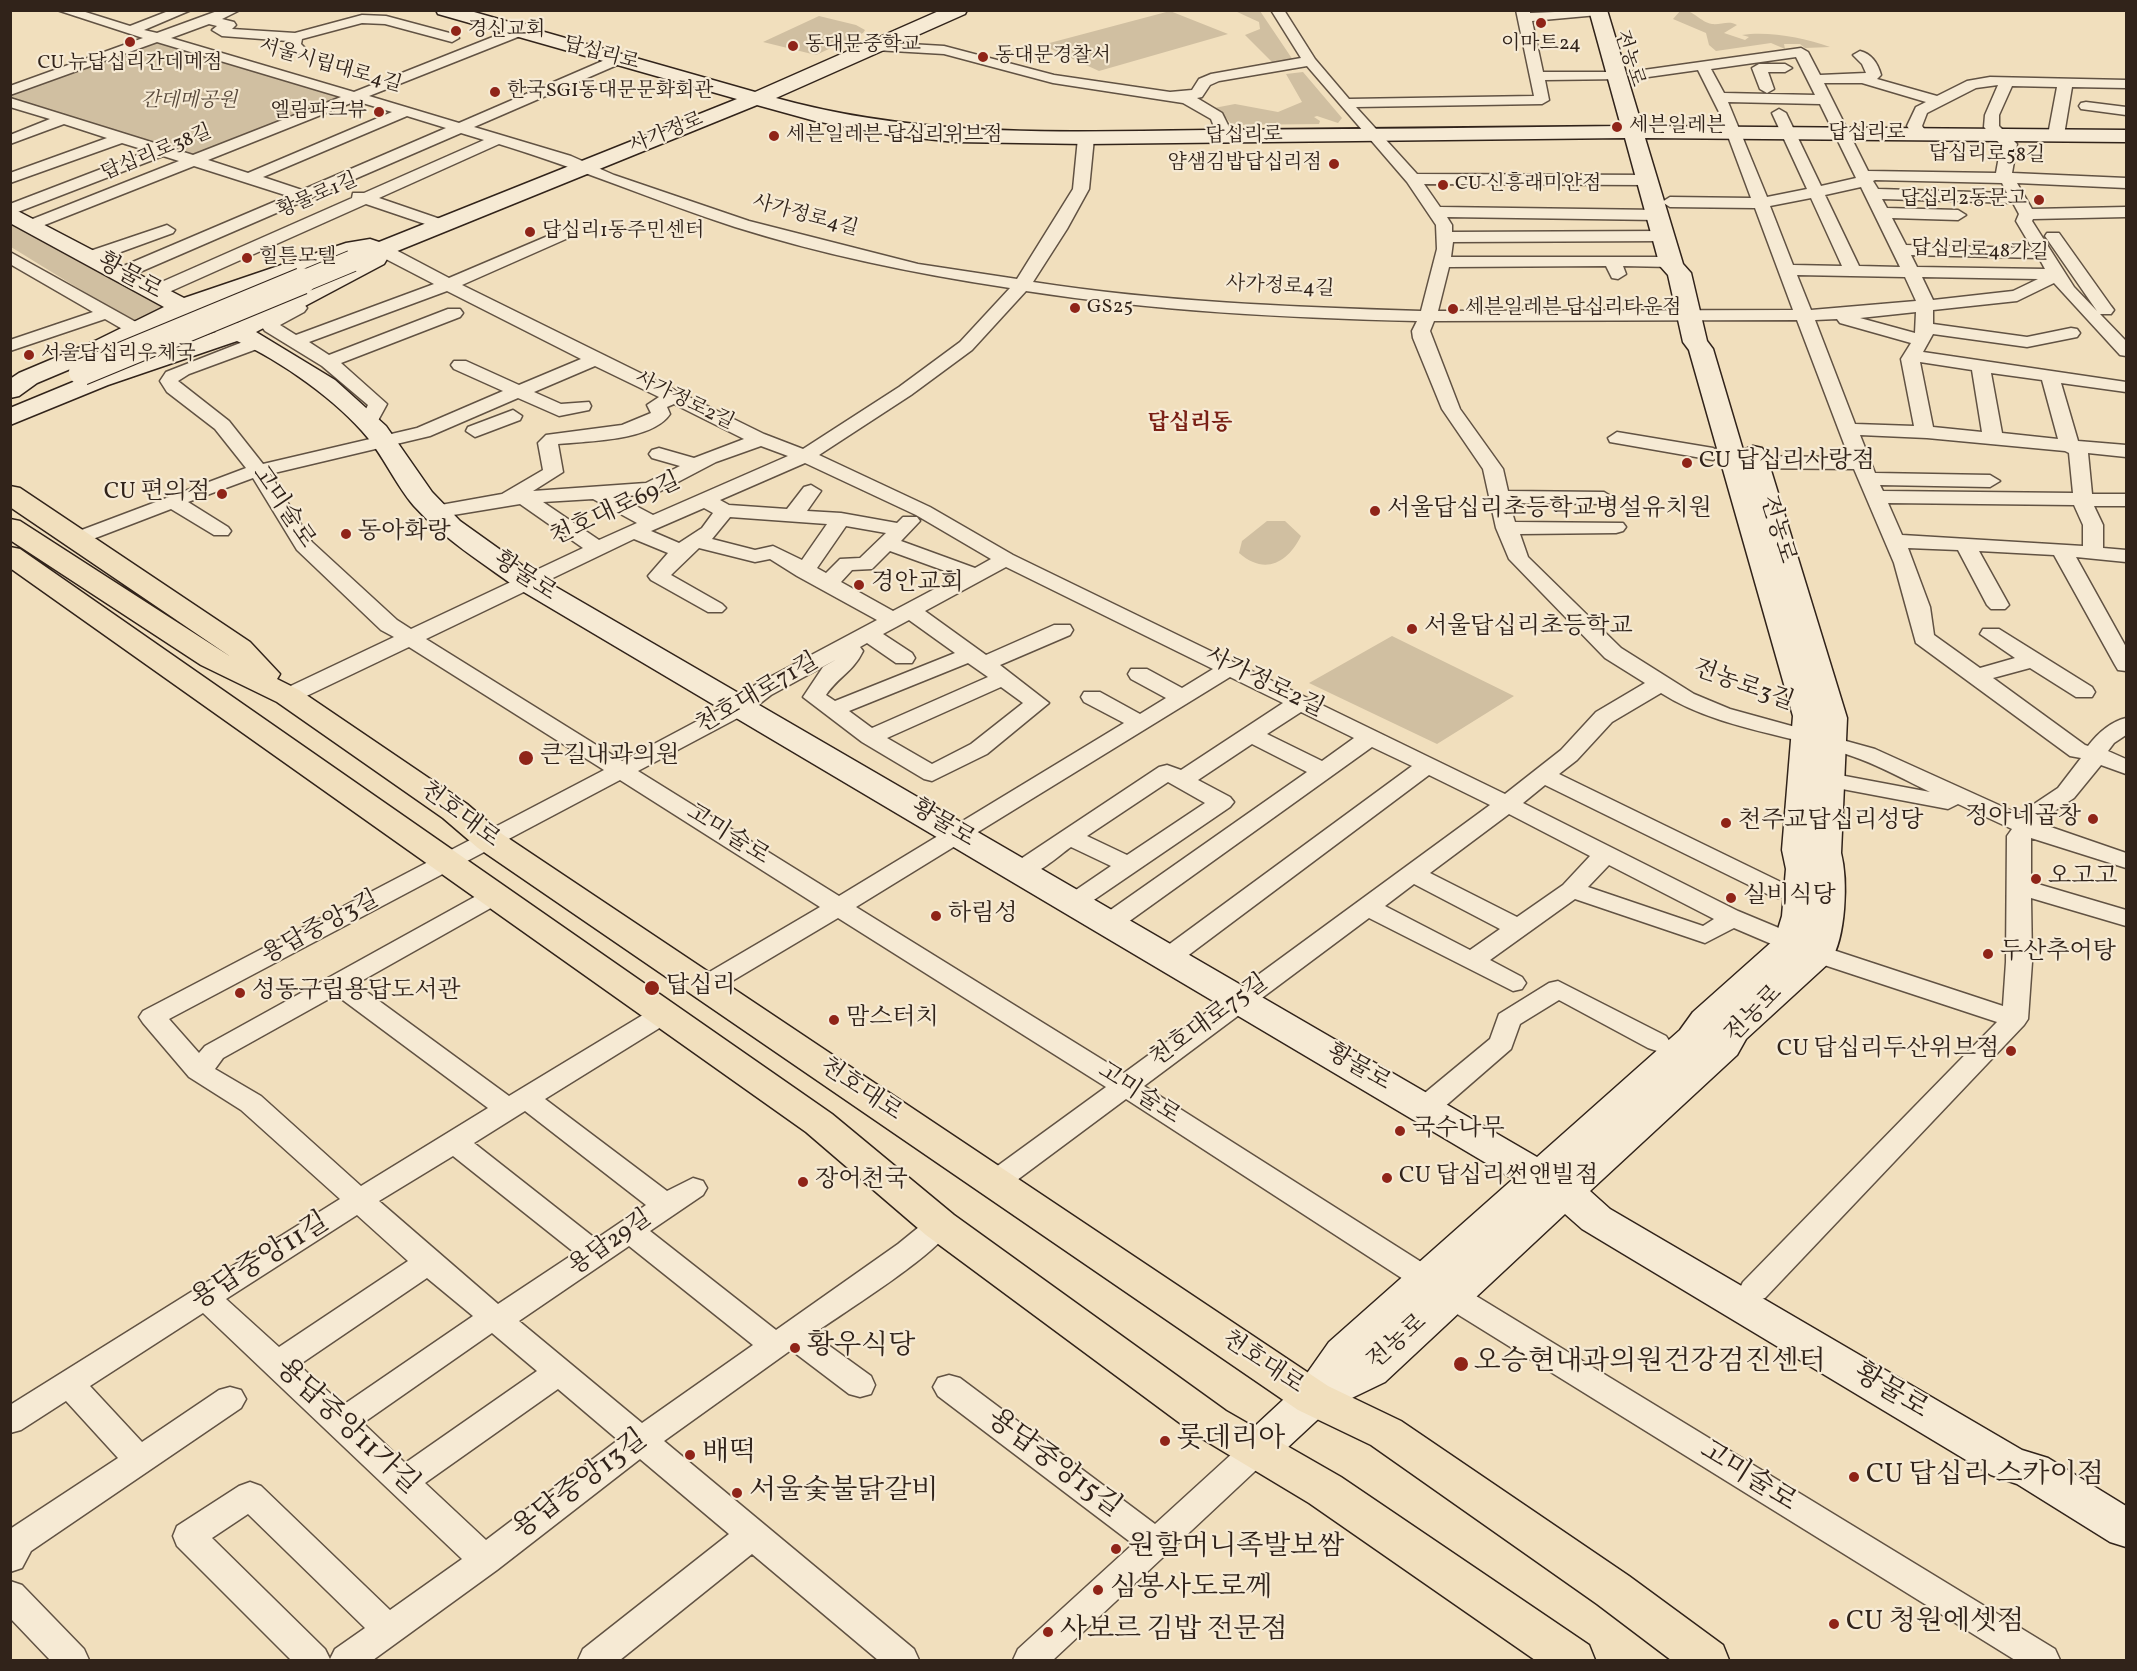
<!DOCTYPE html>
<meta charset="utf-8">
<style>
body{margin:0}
#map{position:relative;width:2137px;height:1671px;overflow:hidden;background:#f1dfbd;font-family:Vollkorn,serif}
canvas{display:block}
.frame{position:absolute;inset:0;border:12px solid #31231a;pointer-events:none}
</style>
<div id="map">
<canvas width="2137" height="1671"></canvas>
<div class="frame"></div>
</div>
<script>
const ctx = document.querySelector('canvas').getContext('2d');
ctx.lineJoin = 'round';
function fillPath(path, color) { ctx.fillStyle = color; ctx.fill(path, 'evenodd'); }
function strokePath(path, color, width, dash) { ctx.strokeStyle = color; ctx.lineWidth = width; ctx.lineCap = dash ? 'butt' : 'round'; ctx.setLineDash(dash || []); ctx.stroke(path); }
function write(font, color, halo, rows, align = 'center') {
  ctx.font = font + ' Vollkorn,"Noto Serif KR",serif'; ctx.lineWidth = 4.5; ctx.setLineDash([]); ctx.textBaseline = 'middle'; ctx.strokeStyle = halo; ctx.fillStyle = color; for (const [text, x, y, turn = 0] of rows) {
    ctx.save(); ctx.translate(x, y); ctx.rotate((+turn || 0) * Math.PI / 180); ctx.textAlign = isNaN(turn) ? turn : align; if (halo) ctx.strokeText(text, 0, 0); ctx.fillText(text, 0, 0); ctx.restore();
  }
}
fillPath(new Path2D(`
 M1681,10c13,0 19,12 31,14 9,1 17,-4 25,1l-13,8 21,7 4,-3 -7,-2c27,-4 62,3 88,12l-25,1 -5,-4h-16l1,5 -14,-6 -55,8 -7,-6 -3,-12 -33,-14z
 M1170,11l58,23 -129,37 -57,-26z
 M1235,11h25l33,49 -19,4 -29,-29 15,-6 -1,-7z
 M819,16l37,9 9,5 -2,3 -47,22 -53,-13z
 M160,41l191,56 -154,62 -186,-61 -1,-4z
 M1303,72l39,46 -4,5 -21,-7 -3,1 6,4 -1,3 -87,1 -9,-11 -9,-6 21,-4 43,8 24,-10 -16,-28z
 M10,222l161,84 -35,15 -42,-23 -83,-51z
 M1267,521h18l16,15c-14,28 -37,39 -62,17l3,-12z
 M1392,636l122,60 -77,48 -128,-61z`), '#d0bfa1');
const street = new Path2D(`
 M57,10h22l51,16 41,-16h20l-47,20 13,3 63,-23h20l-18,9 12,3 2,3 -4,4 63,4 67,-18 24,1 71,19 2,3 -7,4 -67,-18 -23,-1 -60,16 -1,5 6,6 -7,4 -11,-5 -1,-8 -66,-5 -10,-6 5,-4 -8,-2 -38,14 183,54 174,-69h10v6l-169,67 90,27 155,-67h10v6l-150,65 97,29 43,19 135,46 169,43 99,15 56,-90 5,-51 8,-5 8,5 -5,51 -22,40 -34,53c128,20 258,25 388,29l16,-62 -1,-24 -29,-43 -100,-116 -88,15 -9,4 -8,12 -5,1 25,15 12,24 -8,5 -8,-5 -7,-18 -28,-16 -130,-20 -109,-29 -69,-4 -7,-4 7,-4 69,4 110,29 116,17 22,-2 7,-11 12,-5 90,-16 -30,-48h13l31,49 34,40 185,-3 -18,-86h14v3l74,-3 -6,5 -66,6 11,51h76l7,4 -2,3 -79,1 4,20 -7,4 -186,3 61,67 231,1 8,5 -8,5 -224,-1 16,23 218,3 8,5 -8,5 -211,-3 5,8v7l213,-1 8,5 -8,5 -212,1 -2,15h220l8,5 -8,5 -48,-1 3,8 -8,5 -6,-1 -6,-12 -157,1 -11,44 355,-1 -38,-102 -85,-1 -8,-5 8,-5 81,1 -32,-86 -21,-42 -64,9 -7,-4 2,-3 172,-24 7,4 12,23 46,-2 -4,-9 -9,-9 7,-4c12,3 18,13 21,24l-4,4 60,17 30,-15 23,-4 136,3v8l-54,-1 -8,48 -8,5 -8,-5 9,-48 -45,-1 -13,29v11l18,18 -5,29 114,5v10l-109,-5 15,26 94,-2v10l-93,2 -1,2 42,66 23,24 -52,-75 2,-3h12l52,73 3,4 -3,4h-11l26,27v15l-6,-1 -66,-72 -37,18 -84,9v14l94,13 44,-9 6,1 3,4 -3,4 -50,10 -94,-13 -10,18 203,30v10l-65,-9 17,58 48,4v12l-38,-4 4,41h34v12h-32l9,19v23l23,2v12l-50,-5 50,90v24l-8,-1 -3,-5 -61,-110 -75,-4 30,54 -4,4h-14l-4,-4 -29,-55 -50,-2 22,59 4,28 46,33 35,-10 -35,-24 3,-5h16l93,58 3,5 -3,5h-16l-46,-29 -37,10 92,67 3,1c10,-13 22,-24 38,-28v17l-12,8 -6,8 18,8v15l-25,-9 -27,33 -30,20 -2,6 84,29v15l-95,-30v44l95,28v16l-95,-28 1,64 -4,57 -4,6 -259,273 -11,3 -11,-3 -4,-8 4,-8 254,-260 -188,-62 -75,-32 -29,15 -130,-44 -85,61 32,17 4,6 -4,6 -9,2 -144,-73 -225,168 293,186 5,8 -5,8 -10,3 -10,-3 -291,-189 -121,90 -10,3 -10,-3 -4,-7 4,-7 121,-88 -268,-169 -126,75 -9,2 -9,-2 -4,-6 4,-6 126,-74 -200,-127 -451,239 30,34 6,-7 282,-156 9,-3 9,3 3,5 -3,5 -149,84 153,112 147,-89 9,-3 9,3 4,6 -4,6 -129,80 122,92 26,-13 10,3 4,7 -4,7 -53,36 126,99 122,-86 32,-26 10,-4 10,4 4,7c-17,30 -108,86 -141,109l58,42 4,9 -4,9 -11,3 -11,-3 -58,-44 -127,91 250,208 5,11h-41l-126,-106 -132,106h-42l5,-11 146,-115 -89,-75 -143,111 -124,90h-82l-114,-114 -4,-10 4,-10 62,-40 11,-4 11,4 129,124 72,-51 -259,-246 -113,73 52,56 77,-52 11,-3 11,3 5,9 -5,9 -210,143 -9,17 -12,4v-43l108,-71 -52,-57 -45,29 -11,3v-28l330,-206 -99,-89 -52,-33 -46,-54 -4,-6 4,-6 461,-241 -195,-123 -113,54h-16l-3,-5 3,-5 114,-54 -13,-7 -84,-80 -44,-72 -65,24 40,25 3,4 -3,4h-14l-43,-26 -86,33h-14l-3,-4 3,-4 175,-66 -31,-39 -48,-37 -7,-11 6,-9 87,-34h12l3,4 -3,4 -76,28 -11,7 51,40 34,43 154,-36 86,-37 -49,-22 -3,-4 3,-4h12l53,24 62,-26 -134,-68 -138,51 20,13 119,-46h12l3,4 -3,4 -119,46 46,41 -12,22 -7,2 -9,-6 9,-17 -46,-39 -57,-35 -3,-4c6,-13 27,-26 42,-23l3,4 -3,4 -24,13 16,10 138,-51 -52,-27 -2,-4 2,-4h12l55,29 120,-51 6,2 2,3 -2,3 -113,50 302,149 39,15 96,-62 61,-45 50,-54c-93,-14 -186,-33 -275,-61 -80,-26 -156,-59 -236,-83l-120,54 67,23 2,3 -2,3h-12l-68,-23 -206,92h-12l-3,-4 3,-4 204,-90 1,-5h11l120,-53 -23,-7 -335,145h-12l-2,-4 2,-4 174,-74 -94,-30 -157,62h-12l-2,-3 2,-3 154,-61 -16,-5 -153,59v-11l138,-53 -26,-8 -112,40v-10l97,-35 -43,-14 -54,20v-9l40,-16 -40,-12v-9l183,57 148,-58 -184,-55 -147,53v-9l133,-48zM1796,57l19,38 -91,-2 -13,-24zM1824,83h38l64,19 -10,5 -9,19 8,11 5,2 8,-5 -6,-8 5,-13 49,-25 22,-3 -13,30 -1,12 17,18 -5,28 -128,-2zM356,101l36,11 -144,61 -40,-13zM1728,102l92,2 36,74 -35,8 -35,-73 -7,-4 -7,4 35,76 -40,8zM407,116l39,12 -144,62 -39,-13zM1875,180l127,3 5,10 -129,-4 -5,-8zM1861,187l39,80 -41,-1 -34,-71zM1811,198l31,68 -49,-1 -23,-59zM1882,199l131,4 6,11 -3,7 16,27 -126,-3 -14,-27 66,2 8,-5 -8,-5 -71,-2zM1911,255l128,3 6,11 -128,-2zM1797,275l108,2 11,24 -105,9zM1922,277l116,2 -25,12 -80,9zM1026,291c130,20 260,27 391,30l-5,10 1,7 29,71 41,60 13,59 13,31 96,99 40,25 -49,29 -35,38 -56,44 -492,-239 -83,-48 -111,-52 92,-60 61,-45zM1916,312l-1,21 -55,-15zM1837,319l3,4 71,20 -10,16 13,67 -59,-2 -40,-104zM1797,320l52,137 -111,-1 -10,6 10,6 116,1 40,94 22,80 154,113 11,2 -23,30 -33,22 -4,5 -146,-66 -145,-40 -36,-15 -73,-46 -93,-91 -8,-23 96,-1 7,-2 3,-4 -3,-4 -108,-1 -6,-19 95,1 10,-6 -10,-6 -96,-1 -5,-22 -43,-60 -30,-78 4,-10zM1920,362l52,8 10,62 -49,-5zM595,366l64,31 -12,8 4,8 -29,12 -76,10 -8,8 5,27 -41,24 -67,12 -7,2 -3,4 3,4 7,2 85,-14 63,44 -172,81 -14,-9 -85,-78 -42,-68 160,-38 88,-38 41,18 30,-6 2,-4 -2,-4 -28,2 -27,-12zM1991,373l51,7 16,59 -56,-6zM674,404l70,35 -50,19 -35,-10 -7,2 -3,4 3,4 28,8 -34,17 -113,8 30,-19 -5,-28c30,-3 94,-3 112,-30l-3,-7zM1860,435l67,3 138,13 4,2 4,40 -190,-2 -3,-6 110,2 10,-6 -10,-6 -115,-2zM761,446l27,10 -135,59 -34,-18 38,-4 59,-31zM805,463l111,52 75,44 -16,9 -74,-27 19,-20 -3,-4h-14l-6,6 -56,-10 -34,-2 14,-20 -10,-6 -7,2 -17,22 -58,-4 -9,-5zM593,499l44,24 -38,17 -56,-38zM1888,503l186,2 9,20v21l-181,-11zM704,508l9,5 -11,15 -23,15 -28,-12zM730,517l97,7 -25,36 -29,-14 -18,4 -43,-11zM846,526l40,7 -26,25 -20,1 -14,14 -9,-5zM634,539l34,14 -20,23 3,4 57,32h14l4,-4 -4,-4 -51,-29 28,-27 56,14 15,-3 27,17 80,44 -122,65 -22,17 -111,59 -196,-122zM890,551l69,25 -66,35 -52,-29 11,-12 20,-1zM1006,567l207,102 -31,19 -35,-19h-16l-3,5 3,5 35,19 -26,16 -40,-22h-16l-3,5 3,5 40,21 -285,173 -201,-125 111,-59 22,-17 66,-36 -14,8 -20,30 59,45 62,37 8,2 55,-27 62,-51 -49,-38 70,-30 3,-5 -3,-5h-16l-68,30 -61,-44zM909,620l46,33 -120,48 -9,-6c13,-19 27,-23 37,-44l-3,-4 7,-4 29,20h16l3,-5 -3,-5 -29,-19zM968,663l20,14 -116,51 -23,-17zM1230,677l53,26 -102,67 -14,-5 -8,2 -149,99 -3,5 3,5c22,6 44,-17 61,-29l40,19 -47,32 -3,5 3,5 9,3 9,-3 148,-101 4,-5 -4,-5 -32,-17 54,-36 55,28 -208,146 -4,6 4,6 9,2 9,-2 255,-183 40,19 -252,185 -4,6 4,6 9,2 9,-2 251,-188 61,30 -366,268 -268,-166zM1001,687l22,16 -52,41 -39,20 -45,-26zM1661,693c60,38 133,41 199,66 24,9 47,22 70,33l-101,-19 -8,2 -4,5 4,5 127,24 10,-5 54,25 -5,7 -1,126 -3,44 -176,-58 -89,-37 -215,-108 22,-18 224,110 9,3 9,-3 3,-5 -3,-5 -228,-111 18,-14 35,-38zM1301,712l53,26 -32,23 -55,-27zM1168,782l37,21 -78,52 -40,-19zM1509,814l81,42 -27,29 -46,32 -87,-44zM1609,865l105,54 -11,7 -115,-39zM1414,884l86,45 -30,21 -85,-44zM336,995l152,113 -127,78 -100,-90 -46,-27 8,-11zM525,1111l121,94 -50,34 -122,-96zM453,1156l122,97 -77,51 -119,-103zM357,1215l51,46 -129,86 -53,-48zM629,1246l124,99 -111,78 -123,-102zM427,1278l46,38 -130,89 -44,-40zM492,1333l45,38 -132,92 -42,-40zM558,1389l60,51 -132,100 -61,-57zM248,1514l117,114 -30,21 -5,10 -5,-10 -113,-111z
 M1759,64h26l7,4 -7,4h-17l6,17 -7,4 -7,-4 -8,-21z
 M2086,102l40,5v8l-45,-6 -2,-3 2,-3z
 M167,225l8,5 -2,3 -77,28 -6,1 -8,-5 2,-4z
 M10,252l133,74 3,4 -3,4h-12l-26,-15 -95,32v-11l83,-28 -83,-48z
 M513,410l9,6 -2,4 -45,17 -9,-6 2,-4z
 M1617,432l96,16 10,6 -10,6 -103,-18 -2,-4z
 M1558,981l108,55 4,6 -4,6 -9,3 -9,-3 -89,-48 -39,24 -9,25 -76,66 -10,2 -10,-2 -4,-7 4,-7 75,-62 9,-25 50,-31z
 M1452,1285l11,3 592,361 5,11h-45l-574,-356 -4,-8 4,-8z
 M949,1375l11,3 195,146 91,-83 11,-4 11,4 5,9 -5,9 -215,201h-40l5,-11 115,-105 -195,-148 -5,-9 5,-9z
 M10,1581l12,4 62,64 5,11h-39l-40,-42z`);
const secondary = new Path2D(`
 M436,10h31l288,82 186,-82h26l-2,4 -189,84c144,40 284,34 432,32 138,-1 276,-2 413,-4l-32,-116h18l35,116 484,4v12l-481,-4 38,126 8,9 16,68 6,8 30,101 10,-4 9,2 4,6 81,264 -6,135c7,27 5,85 -11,109l-84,77 -9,16 -147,136 20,18 412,241 26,8 78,48v41l-16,-5 -93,-58 -26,-9 -409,-246 -17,-15 -180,168 -56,27 -57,53 -15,5 -15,-5 -7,-12 7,-12 56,-52 31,-44 184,-163 -996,-591c-36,-26 -73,-49 -103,-82 -18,-21 -29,-47 -46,-68 -31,-38 -87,-77 -131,-97l-129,44 -98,40v-17l80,-33 126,-43 -34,-16 -69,35 -76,32 -18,13 -9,2v-19l9,-6 76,-32 69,-34 -154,-84v-16l174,91 162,-55 24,-4 9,3 358,-143 -299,-85zM757,105l58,16 75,14 65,7 131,2 539,-6 35,128 8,9 15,67 6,8 104,366 -11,134 4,19 -4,47 -7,23 -82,73 -13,18 -143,127 -1000,-581 -77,-55 -28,-29 -46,-66 -51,-46 -79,-48 128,-68 3,-5 -2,-3zM341,260l4,6 -108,57 -34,-15z`);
const primary = new Path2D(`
 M10,486l10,2 230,154 30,32 -3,5 22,11 168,114 35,30 826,552 73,35 228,155 94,69 6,15h-58l-74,-56 -226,-159 -73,-35 -820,-562 -35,-30 -166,-116 -76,-37 -191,-125v-21l10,2 211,136 -221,-150z
 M10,547l10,2 812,565 122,101 272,196 115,66 248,168 6,15h-60l-226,-157 -113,-68 -270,-200 -120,-103 -796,-564z`);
strokePath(street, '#615243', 3);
strokePath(secondary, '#31231a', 3);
strokePath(primary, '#31231a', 3);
fillPath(street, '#f6ead4');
fillPath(secondary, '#f6ead4');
fillPath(primary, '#f1dfbd');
const secondaryBridgeFar1 = new Path2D(`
 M299,283l53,-22`);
const secondaryBridge = new Path2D(`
 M82,372l220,-91`);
strokePath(secondaryBridgeFar1, '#31231a', 23, []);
strokePath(secondaryBridge, '#31231a', 28, []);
strokePath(secondaryBridgeFar1, '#f6ead4', 21);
strokePath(secondaryBridge, '#f6ead4', 26);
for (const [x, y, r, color] of [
 [1541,23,6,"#8f2418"],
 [456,31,6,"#8f2418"],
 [130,42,6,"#8f2418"],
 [793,46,6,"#8f2418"],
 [983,57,6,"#8f2418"],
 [495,92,6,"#8f2418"],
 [379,112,6,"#8f2418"],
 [1617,127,6,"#8f2418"],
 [774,136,6,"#8f2418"],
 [1334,164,6,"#8f2418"],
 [1443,185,6,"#8f2418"],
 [2039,200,6,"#8f2418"],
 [530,232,6,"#8f2418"],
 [247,258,6,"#8f2418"],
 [1075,308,6,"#8f2418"],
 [1453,309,6,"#8f2418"],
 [29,355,6,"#8f2418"],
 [1687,463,6,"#8f2418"],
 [222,494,6,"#8f2418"],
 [1375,511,6,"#8f2418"],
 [346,534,6,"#8f2418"],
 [859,585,6,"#8f2418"],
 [1412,629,6,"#8f2418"],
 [526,758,8,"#8f2418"],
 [2093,819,6,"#8f2418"],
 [1726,823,6,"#8f2418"],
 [2036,879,6,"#8f2418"],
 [1731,898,6,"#8f2418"],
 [936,916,6,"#8f2418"],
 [1988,954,6,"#8f2418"],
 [652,988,8,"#8f2418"],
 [240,993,6,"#8f2418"],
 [834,1020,6,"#8f2418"],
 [2011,1051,6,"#8f2418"],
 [1400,1131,6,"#8f2418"],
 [1387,1178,6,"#8f2418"],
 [803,1182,6,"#8f2418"],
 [795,1348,6,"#8f2418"],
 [1461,1364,8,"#8f2418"],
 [1165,1441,6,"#8f2418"],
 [690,1455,6,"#8f2418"],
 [1854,1477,6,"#8f2418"],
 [737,1493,6,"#8f2418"],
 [1116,1549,6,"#8f2418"],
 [1098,1590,6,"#8f2418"],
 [1834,1624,6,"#8f2418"],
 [1048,1632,6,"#8f2418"]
]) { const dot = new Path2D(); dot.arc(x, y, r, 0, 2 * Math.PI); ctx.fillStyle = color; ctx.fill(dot); strokePath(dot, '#f6ead4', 2); }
write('20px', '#31231a', '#f6ead4', [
 ["경신교회",468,31],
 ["이마트24",1541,45,"center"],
 ["동대문중학교",805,46],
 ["동대문경찰서",995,57],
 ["CU 뉴답십리간데메점",130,64,"center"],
 ["한국SGI동대문문화회관",507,92],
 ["엘림파크뷰",367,112,"right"],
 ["세븐일레븐",1629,127],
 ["세븐일레븐 답십리위브점",786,136],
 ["얌샘김밥답십리점",1322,164,"right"],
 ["CU 신흥래미안점",1455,185],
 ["답십리2동문고",2027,200,"right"],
 ["답십리1동주민센터",542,232],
 ["힐튼모텔",259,258],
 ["GS25",1087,308],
 ["세븐일레븐 답십리타운점",1465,309],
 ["서울답십리우체국",41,355]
], 'left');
write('20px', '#31231a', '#f6ead4', [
 ["답십리로",601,55,15],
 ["전농로",1628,59,72],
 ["서울시립대로4길",330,67,16],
 ["사가정로",667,134,-22],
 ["답십리로",1867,134],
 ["답십리로",1244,137,-1],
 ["답십리로38길",157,154,-22],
 ["답십리로58길",1987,156,1],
 ["황물로1길",318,197,-23],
 ["사가정로4길",805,217,15],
 ["답십리로48가길",1980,252,2],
 ["사가정로4길",1280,288,3],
 ["사가정로2길",684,402,26]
]);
write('italic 20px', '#594a3c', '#f6ead4', [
 ["간데메공원",189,102]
]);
write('bold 22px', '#7a1f14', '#f6ead4', [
 ["답십리동",1190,425]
]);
write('24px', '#31231a', '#f6ead4', [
 ["황물로",129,278,29],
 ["고미술로",282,508,56],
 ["천호대로69길",616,511,-25],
 ["전농로",1776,530,73],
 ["황물로",524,578,33],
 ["사가정로2길",1264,684,26],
 ["전농로3길",1743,687,20],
 ["천호대로71길",758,695,-30],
 ["천호대로",459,816,37],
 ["황물로",942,825,31],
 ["고미술로",727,836,32],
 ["용답중앙3길",321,929,-28],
 ["전농로",1755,1015,-45],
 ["천호대로75길",1210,1022,-36],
 ["황물로",1358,1069,30],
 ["천호대로",860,1091,34],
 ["고미술로",1138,1095,33],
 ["용답29길",611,1244,-35],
 ["전농로",1398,1343,-41],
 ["천호대로",1262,1364,34]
]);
write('24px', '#31231a', '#f6ead4', [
 ["CU 답십리사랑점",1699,463],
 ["CU 편의점",210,494,"right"],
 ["서울답십리초등학교병설유치원",1387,511],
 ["동아화랑",358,534],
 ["경안교회",871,585],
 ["서울답십리초등학교",1424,629],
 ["큰길내과의원",540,758],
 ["정아네곱창",2081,819,"right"],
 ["천주교답십리성당",1738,823],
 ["오고고",2048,879],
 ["실비식당",1743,898],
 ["하림성",948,916],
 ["두산추어탕",2000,954],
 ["답십리",666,988],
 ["성동구립용답도서관",252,993],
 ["맘스터치",846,1020],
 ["CU 답십리두산위브점",1999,1051,"right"],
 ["국수나무",1412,1131],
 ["CU 답십리썬앤빌점",1399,1178],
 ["장어천국",815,1182]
], 'left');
write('28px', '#31231a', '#f6ead4', [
 ["용답중앙11길",261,1263,-32],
 ["황물로",1890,1393,31],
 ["용답중앙11가길",346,1428,43],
 ["용답중앙15길",1053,1465,37],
 ["고미술로",1747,1478,32],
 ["용답중앙13길",581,1486,-37]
]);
write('28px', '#31231a', '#f6ead4', [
 ["황우식당",807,1348],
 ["오승현내과의원건강검진센터",1474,1364],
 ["롯데리아",1177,1441],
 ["배떡",702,1455],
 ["CU 답십리 스카이점",1866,1477],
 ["서울숯불닭갈비",749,1493],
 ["원할머니족발보쌈",1128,1549],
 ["심봉사도로께",1110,1590],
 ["CU 청원에셋점",1846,1624],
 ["사보르 김밥 전문점",1060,1632]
], 'left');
</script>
